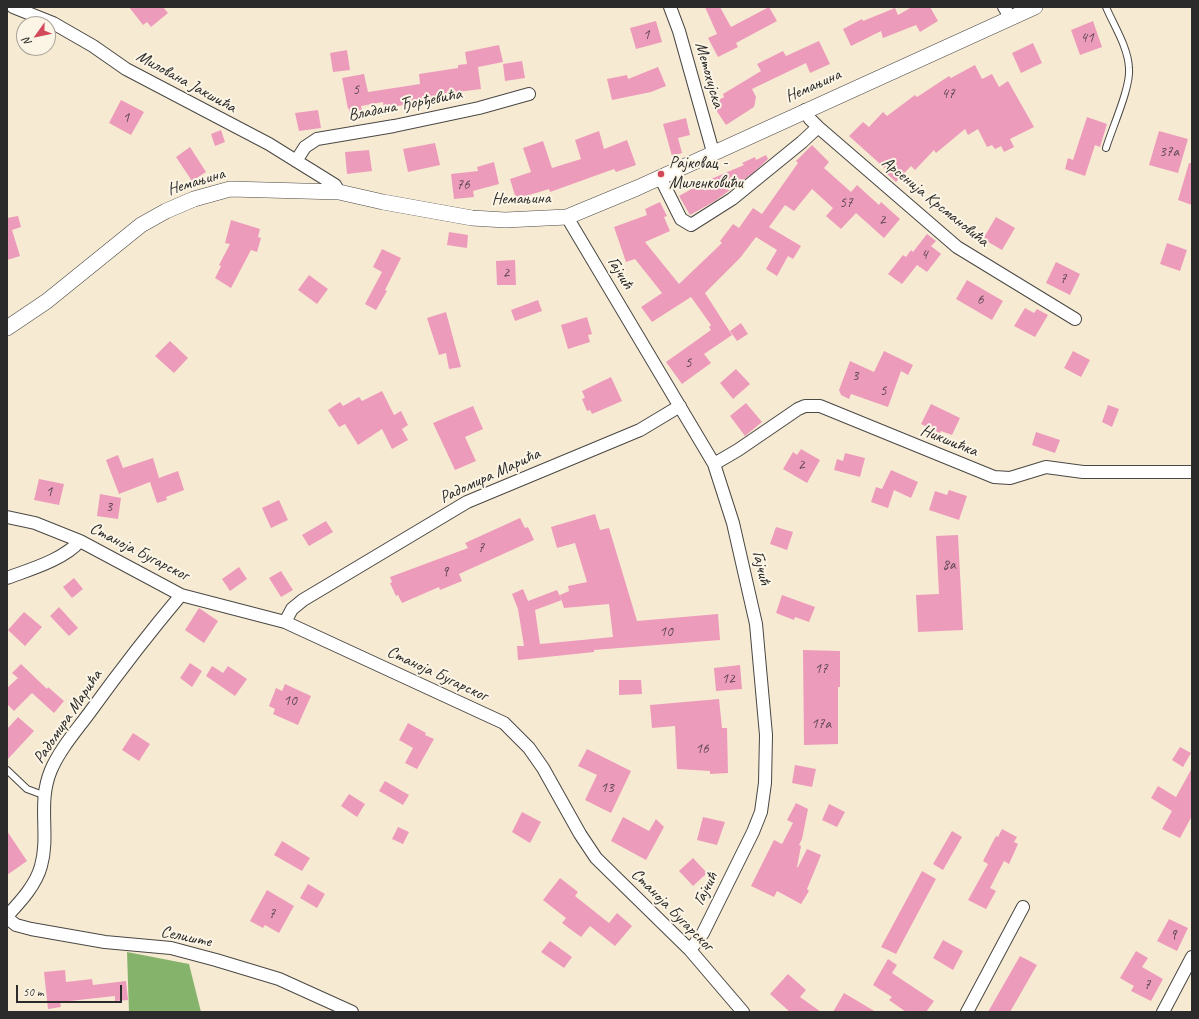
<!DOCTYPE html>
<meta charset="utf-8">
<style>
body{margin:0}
#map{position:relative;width:1199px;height:1019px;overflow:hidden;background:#f7ead3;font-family:Caveat,sans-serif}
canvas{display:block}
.frame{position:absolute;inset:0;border:8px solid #2b2b2b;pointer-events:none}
.north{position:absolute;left:16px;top:16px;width:40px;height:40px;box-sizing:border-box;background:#fcf5e5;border:1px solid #a8a49b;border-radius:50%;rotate:237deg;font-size:11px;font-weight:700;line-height:16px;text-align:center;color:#2b2b2b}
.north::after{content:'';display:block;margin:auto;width:14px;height:18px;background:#d1495b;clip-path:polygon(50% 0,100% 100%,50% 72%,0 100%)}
.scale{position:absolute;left:16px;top:985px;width:106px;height:18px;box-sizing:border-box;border:2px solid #2b2b2b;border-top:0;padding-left:5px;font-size:12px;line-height:14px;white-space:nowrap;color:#2b2b2b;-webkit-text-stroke:3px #fcf5e5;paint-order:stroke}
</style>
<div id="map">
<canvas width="1199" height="1019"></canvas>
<div class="frame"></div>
<div class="north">N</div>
<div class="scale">50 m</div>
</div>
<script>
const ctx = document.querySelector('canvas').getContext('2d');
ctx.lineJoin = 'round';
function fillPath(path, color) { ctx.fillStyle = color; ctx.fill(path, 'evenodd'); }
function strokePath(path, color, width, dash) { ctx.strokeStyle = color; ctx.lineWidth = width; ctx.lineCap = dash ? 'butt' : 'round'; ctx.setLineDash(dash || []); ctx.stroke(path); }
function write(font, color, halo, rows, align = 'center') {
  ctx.font = font + ' Caveat,sans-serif'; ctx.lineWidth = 4; ctx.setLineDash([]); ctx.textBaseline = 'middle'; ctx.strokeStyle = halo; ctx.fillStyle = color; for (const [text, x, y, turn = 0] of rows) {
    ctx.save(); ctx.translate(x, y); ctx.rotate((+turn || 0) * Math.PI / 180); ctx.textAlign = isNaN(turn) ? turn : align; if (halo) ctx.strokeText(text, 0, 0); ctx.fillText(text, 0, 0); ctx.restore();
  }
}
fillPath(new Path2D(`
 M127,952l62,12 12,48h-72z`), '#86b36c');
fillPath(new Path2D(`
 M129,7h34l5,6 -17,14 -4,-5 -4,3z
 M705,7h15l11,20 38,-20 8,14 -41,22 2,4 -20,10 -10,-19 9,-4z
 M912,7h18l8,14 -18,11 -4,-7 -33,13 -2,-7 -30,15 -8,-17 19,-10 1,2 32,-13 3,7z
 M656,21l6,21 -26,7 -6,-21z
 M1093,21l9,26 -22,8 -9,-25z
 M819,41l11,23 -20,9 -4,-10 -54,26 4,8 -2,10 -28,18 -14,-21 12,-7 -1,-3 38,-23 -4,-7 26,-13 3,5z
 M1033,43l9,20 -21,10 -9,-20z
 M499,45l4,17 -25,5 3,22 -39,5 1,5 -59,9 -1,-6 -22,4 1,5 -12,2 -1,-5 -1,1 -6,-31 22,-4 4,18 52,-8 -1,-10 39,-6v-3l9,-1 -2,-12z
 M347,50l3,20 -17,2 -3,-19z
 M522,61l3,17 -20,3 -2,-17z
 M975,65l7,14 10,-5 7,13 9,-6 26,46 -24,12 4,8 -10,5 -3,-6 -6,3 -3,-4 -5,2 -9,-18 -10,6 -3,-6 -29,24 -2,-3 -19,20 -4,-4 -15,16 -10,-9 2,-2 -39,-35 14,-14 6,5 14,-15 4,4 28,-21 2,2 32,-21 2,2z
 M658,67l8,19 -15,6 -39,8 -5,-21 20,-4 1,4z
 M121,100l23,12 -13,23 -22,-12z
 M318,110l3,18 -22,3 -4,-18z
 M1087,117l20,7 -7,23 -5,-2 -10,31 -20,-7 3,-11 5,2z
 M686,118l4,17 -12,3 4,15 -10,3 -9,-32z
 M221,130l4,12 -10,4 -4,-12z
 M599,131l5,18 23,-9 9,25 -20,7 -2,-3 -64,23 -1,-3 -33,10 -6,-20 21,-7 -8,-24 20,-7 9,27 29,-9 -6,-19z
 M1159,131l29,8 -10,34 -29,-8z
 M435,143l5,22 -32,7 -5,-23z
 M812,145l17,17 -5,6 27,24 6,-7 22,20 2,-3 19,17 -16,19 -28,-25 -15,16 -15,-13 7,-8 -21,-19 -18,22 -9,-6 -16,22 32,19 -8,13 -5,-3 -11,20 -11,-7 11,-19 -21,-13 -16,21 -35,35 27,42 -28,19 7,9 -29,21 -16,-22 45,-32 -2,-3 2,-2 -20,-28 -39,25 -11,-15 21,-14 -27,-34 -9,3 -12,-35 33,-12 -2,-6 15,-7 7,14 -3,1 6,14 -25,11 34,42 43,-41 -2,-2 13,-17 6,4 14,-20 9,6 36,-51 -2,-2z
 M190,147l16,25 -14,9 -16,-24z
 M369,150l3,21 -25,3 -2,-22z
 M766,155l2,4 -15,14 -38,28 -25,14 -11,-19 25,-14 40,-17 -2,-2 13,-6 1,3z
 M494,162l5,22 -26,7 1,6 -20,2 -3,-25 27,-3 -1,-4z
 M1189,163h3v42l-14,-5z
 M18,216l3,11 -9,3 8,26 -13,4v-42z
 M996,217l19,11 -13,22 -19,-11z
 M231,220l29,9 -2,8 3,1 -4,14 -6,-2 -20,38 -16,-10 6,-12 -2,-1 11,-21 -5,-1z
 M449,232l19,3 -1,13 -20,-3z
 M927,234l9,7 -5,5 10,8 -14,18 -10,-7 -15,19 -14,-10 15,-19 3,2 5,-7 2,2z
 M1167,243l20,7 -7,21 -20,-7z
 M382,249l19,9 -16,32 2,1 -11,19 -11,-6 17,-32 -9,-5z
 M515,260l1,25h-19l-1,-24z
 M1056,262l24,12 -10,21 -24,-12z
 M309,275l19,14 -11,15 -19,-14z
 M967,280l36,21 -11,19 -36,-21z
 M538,300l4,11 -27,10 -4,-11z
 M1025,308l9,5 3,-4 11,6 -13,22 -21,-11z
 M446,312l15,55 -12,2 -3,-16 -7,2 -12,-37z
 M587,317l5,17 -4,1 2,7 -22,7 -7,-24z
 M741,323l7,11 -11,7 -7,-10z
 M170,341l18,17 -14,15 -19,-17z
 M884,351l29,14 -5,10 -7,-4 -13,36 -37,-13 -2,5 -8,-4 -2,-5 11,-29 24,11z
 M1073,351l17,9 -9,17 -17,-9z
 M736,369l14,15 -17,15 -13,-16z
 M611,377l11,24 -30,13 -2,-4 -3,1 -5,-12 3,-1 -3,-7z
 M382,391l12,24 7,-4 7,14 -6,4 6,11 -16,9 -10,-20 -24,16 -13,-21 -6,3 -11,-17 12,-8 3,4 16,-9 3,4z
 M746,403l16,19 -17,14 -15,-20z
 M931,404l29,14 -8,17 -11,-4 -1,2 -19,-9z
 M1108,405l11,4 -7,18 -10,-5z
 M473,406l10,23 -18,8 11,24 -21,9 -22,-47z
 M1036,432l24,8 -5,13 -23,-8z
 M801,449l19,11 -13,23 -24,-14 10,-17 4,3z
 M845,453l20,5 -5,19 -26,-7 3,-11 6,2z
 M118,455l5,13 30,-10 6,20 19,-7 6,19 -18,7 1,3 -10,3 -7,-21 -31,12 -13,-34z
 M891,470l27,12 -7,16 -17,-8 -6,18 -17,-6 5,-15 6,2z
 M39,479l25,5 -5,21 -25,-5z
 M949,490l18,6 -8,24 -30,-10 6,-19 12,4z
 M100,494l21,4 -3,21 -21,-3z
 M279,500l9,20 -17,8 -9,-20z
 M595,514l5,16 9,-2 28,93 81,-7 2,26 -126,10v2l-76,8 -1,-14h7l-6,-37 -6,-15 11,-5 5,12 29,-11 5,10 -27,10 5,34 73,-7 -4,-33 -45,4 -4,-13 9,-4 -1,-5 19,-4 -12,-39 -18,5 -6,-21z
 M520,518l5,10 3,-1 6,13 -75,34 3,7 -22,9 -1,-3 -37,16 -4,-8 -2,1 -6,-13 2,-1 -2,-5 78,-29 -3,-5z
 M326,521l7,11 -24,14 -7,-11z
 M776,527l17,5 -6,18 -17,-6z
 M958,535l5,95 -45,2 -2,-37 23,-1 -3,-58z
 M239,567l8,12 -17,12 -8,-12z
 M281,571l12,19 -12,7 -12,-19z
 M74,578l9,11 -11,9 -9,-11z
 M782,595l33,12 -6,15 -14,-5 -1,3 -18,-7z
 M59,607l19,21 -9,8 -19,-20z
 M199,608l19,13 -14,22 -19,-13z
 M24,612l18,15 -17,19 -17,-16z
 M803,650l37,1v36h-2v57l-34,1z
 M190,663l12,8 -10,16 -12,-9z
 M21,664l26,25 1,-2 16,14 -10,12 -22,-20 -18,18 -7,-7v-16l11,-10 -6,-5z
 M740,665l2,24 -26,2 -2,-23z
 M212,666l11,7 5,-7 19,13 -12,17 -29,-20z
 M619,680h22l1,14 -23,1z
 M285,684l26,12 -13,29 -25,-11 2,-5 -6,-3 7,-18 6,3z
 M719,699l3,29h5l1,45 -18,1v-3l-33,-2 -2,-43 -23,2 -2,-23z
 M18,717l16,14 -27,29v-31z
 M408,723l18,10 -1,2 9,4 -17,30 -12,-6 8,-15 -14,-8z
 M133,733l17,11 -11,17 -17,-11z
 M1180,747l11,6 -8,14 -11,-7z
 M587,749l44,22 -20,42 -26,-13 12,-25 -19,-9z
 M795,765l21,4 -4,18 -20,-4z
 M1192,768v48l-12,22 -18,-9 10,-18 -21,-13 7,-12 18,11z
 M385,781l24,14 -6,10 -24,-14z
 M349,794l16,10 -8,13 -16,-11z
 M796,803l12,6 -6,30 -3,6 2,1 -4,21h1l9,-18 14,6 -14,34 2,2 -8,13 -24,-13 -3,6 -23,-11 23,-46 8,4 11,-21 -6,-3z
 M829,804l16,8 -8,15 -15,-7z
 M522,812l19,10 -11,21 -18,-11z
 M623,817l26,14 7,-12 8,8 -18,33 -35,-19z
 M703,817l22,5 -8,23 -20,-5z
 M398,827l11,5 -6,12 -11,-5z
 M1002,829l15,8 -3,5 4,2 -9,20 -5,-3 -14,27 6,3 -10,18 -18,-9 20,-36 -5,-3 13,-25 2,1z
 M7,831l20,30 -20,14z
 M952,831l10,6 -19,33 -10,-6z
 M282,841l28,17 -8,13 -28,-16z
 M693,858l14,15 -14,13 -14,-15z
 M922,871l14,8 -40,75 -15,-7z
 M560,878l18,14 -3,4 34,27 8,-10 15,13 -17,20 -25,-20 -9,11 -19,-14 4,-5 -23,-18z
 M308,884l17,10 -8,14 -17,-10z
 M267,890l27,16 -15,27 -14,-8 -2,3 -13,-7z
 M1169,919l19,9 -11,23 -20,-10z
 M943,940l20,11 -10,19 -20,-12z
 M550,941l22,16 -8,11 -23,-16z
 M1136,951l12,7 -6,9 21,12 -12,22 -20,-10 3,-5 -14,-8z
 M1020,956l17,9 -27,47h-22z
 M888,959l9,6 -5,8 42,28 -8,11h-20l-17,-12 3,-3 -19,-12z
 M65,970l1,12 26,-3 1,6 33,-4 2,19 -13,1v-5l-55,6 1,5 -13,2 -4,-37z
 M788,974l18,16 -6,7 21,15h-31l-20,-18z
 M844,993l32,19h-43z`), '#ed9bbb');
const service = new Path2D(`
 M1106,148c6,-20 25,-61 23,-80 -1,-21 -15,-42 -23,-61
 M7,770l20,19 16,6`);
const minor = new Path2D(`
 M13,7l40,16 40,23 33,23 143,75 66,41 4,7
 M670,7l9,24 34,121
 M1004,7l6,10
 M805,110l5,9 8,8 139,120 118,72
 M296,161l9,-14 12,-8 77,-13 85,-18 50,-14
 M660,177l21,42 10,6 41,-26 70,-57 16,-15
 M567,217l147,247 19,59 23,101 10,111 -1,48 -4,29 -8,20 -50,101 -13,17
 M714,464l24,-14 60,-41 7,-3h15l174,71 16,1 36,-11 37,5h109
 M7,517l28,6 45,18 101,54 104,27 219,101 25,25 14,20 37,66 16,24 94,92 53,62
 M7,578c24,-9 56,-18 73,-37
 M285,622l7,-13 11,-9 164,-98 173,-72 40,-24
 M7,916c13,-14 29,-31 34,-50 9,-32 -4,-63 10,-96 9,-21 25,-39 39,-58 29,-40 59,-79 91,-117
 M7,918l9,7 15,4 74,13 66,6 45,12 63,19 73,33
 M967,1012l56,-105
 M1163,1012l29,-55`);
const tertiary = new Path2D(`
 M7,328l40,-27 94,-76 25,-14 28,-12 36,-10 109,3 44,10 89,16 33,2 62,-3 70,-29 398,-181`);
strokePath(service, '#4a4844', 8);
strokePath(minor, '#4a4844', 14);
strokePath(tertiary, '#4a4844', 16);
strokePath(service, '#fff', 6);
strokePath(minor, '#fff', 12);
strokePath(tertiary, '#fff', 15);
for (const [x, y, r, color] of [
 [661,174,4,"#d1495b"]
]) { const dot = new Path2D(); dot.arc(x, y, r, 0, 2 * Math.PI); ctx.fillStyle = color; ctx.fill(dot); strokePath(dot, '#fcf5e5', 1.5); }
write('15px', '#5c474f', null, [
 ["1",646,35],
 ["41",1087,38],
 ["5",356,90],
 ["47",948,94],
 ["1",126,118],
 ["37a",1169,152],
 ["76",463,185],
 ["57",846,203],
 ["2",882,220],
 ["4",924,255],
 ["2",506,273],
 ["7",1063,279],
 ["6",980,300],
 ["5",688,363],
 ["3",855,376],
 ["5",883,391],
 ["2",801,465],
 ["1",49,492],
 ["3",109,507],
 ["7",481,548],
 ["8a",949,565],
 ["9",445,572],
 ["10",666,632],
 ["17",821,669],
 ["12",728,679],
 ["10",290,701],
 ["17a",821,724],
 ["16",702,749],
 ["13",607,788],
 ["7",272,914],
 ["9",1173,935],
 ["7",1147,985]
]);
write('17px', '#2b2b2b', '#fcf5e5', [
 ["Метохијска",709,75,74],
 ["Милована Јакшића",186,82,29],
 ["Немањина",813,86,-24],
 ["Владана Ђорђевића",405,105,-11],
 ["Немањина",196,182,-17],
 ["Немањина",521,199,-1],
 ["Арсенија Крсмановића",935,202,39],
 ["Гајчић",620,273,59],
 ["Никшићка",949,441,22],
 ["Радомира Марића",490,476,-25],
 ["Станоја Бугарског",139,552,27],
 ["Гајчић",761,568,77],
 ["Станоја Бугарског",437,674,25],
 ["Радомира Марића",68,717,-56],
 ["Гајчић",706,889,-63],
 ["Станоја Бугарског",672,910,45],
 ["Селиште",186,937,12]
]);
write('17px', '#2b2b2b', '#fcf5e5', [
 ["Рајковац -",669,164],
 ["Миленковићи",669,184]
], 'left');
</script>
